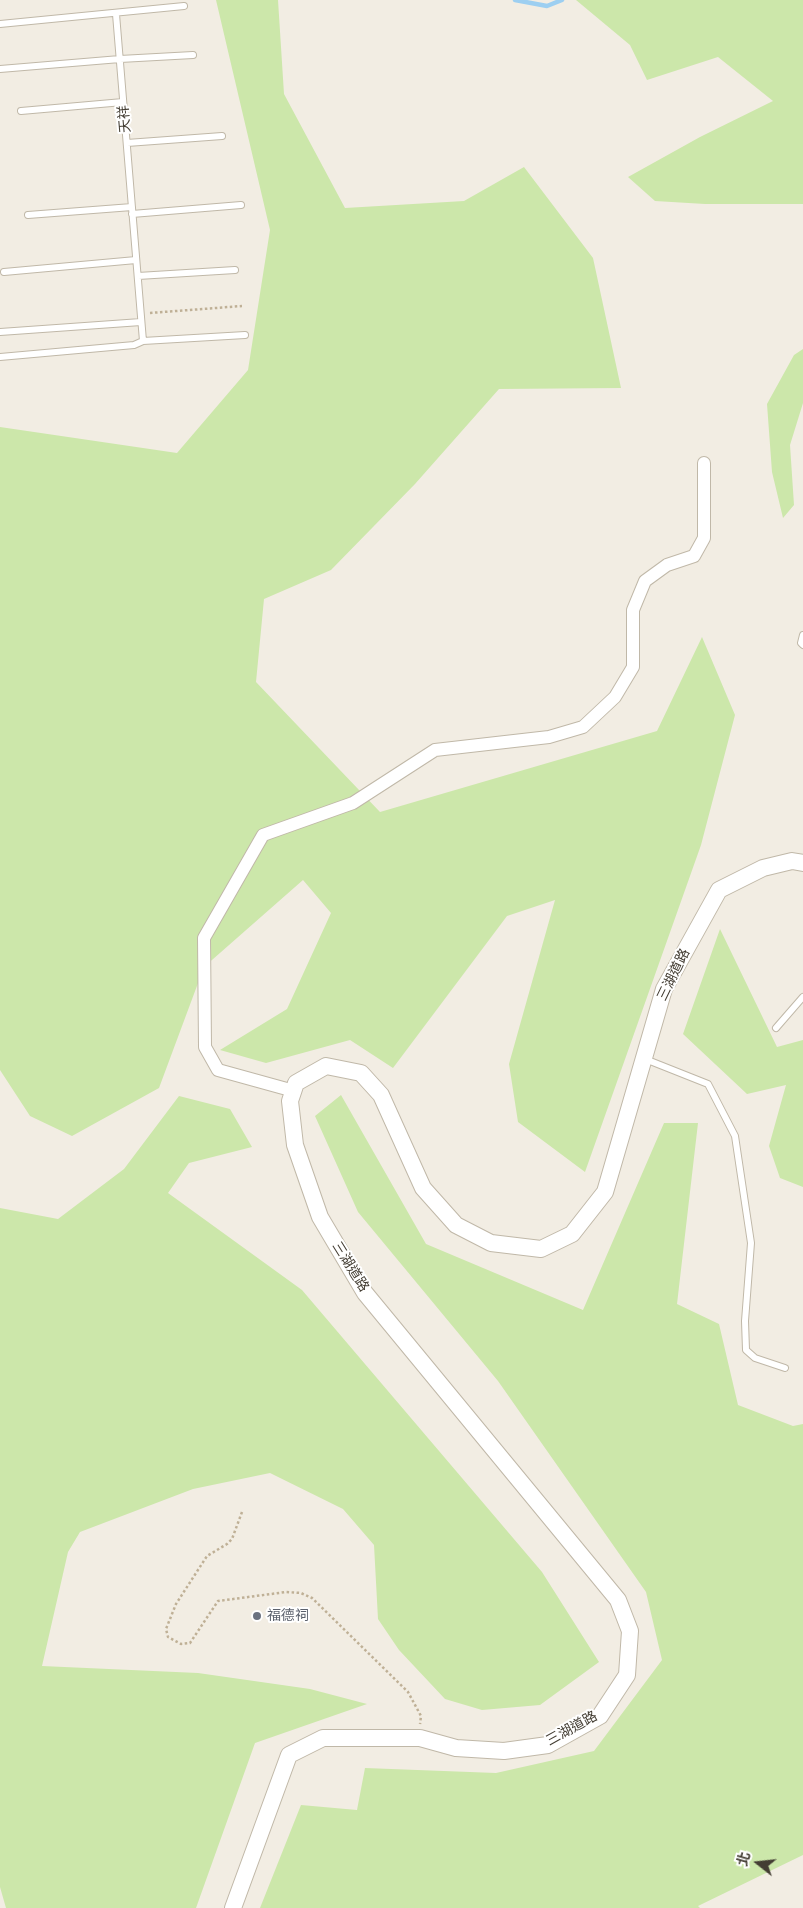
<!DOCTYPE html>
<meta charset="utf-8">
<style>
body{margin:0}
#map{position:relative;width:803px;height:1908px;overflow:hidden;background:#f2ede3;font-family:"Archivo Narrow","Noto Sans TC",sans-serif}
canvas{display:block}
.north{position:absolute;left:733px;top:1838px;width:50px;height:50px;-webkit-text-stroke:4px #fff;paint-order:stroke;rotate:286deg;font-size:14px;font-weight:700;line-height:20px;text-align:center;color:#433d33}
.north::after{content:'';display:block;margin:auto;width:18px;height:22px;background:#433d33;clip-path:polygon(50% 0,100% 100%,50% 72%,0 100%)}
</style>
<div id="map">
<canvas width="803" height="1908"></canvas>
<div class="north">北</div>
</div>
<script>
const ctx = document.querySelector('canvas').getContext('2d');
ctx.lineJoin = 'round';
function fillPath(path, color) { ctx.fillStyle = color; ctx.fill(path, 'evenodd'); }
function strokePath(path, color, width, dash) { ctx.strokeStyle = color; ctx.lineWidth = width; ctx.lineCap = dash ? 'butt' : 'round'; ctx.setLineDash(dash || []); ctx.stroke(path); }
function write(font, color, halo, rows, align = 'center') {
  ctx.font = font + ' "Archivo Narrow","Noto Sans TC",sans-serif'; ctx.lineWidth = 4; ctx.setLineDash([]); ctx.textBaseline = 'middle'; ctx.strokeStyle = halo; ctx.fillStyle = color; for (const [text, x, y, turn = 0] of rows) {
    ctx.save(); ctx.translate(x, y); ctx.rotate((+turn || 0) * Math.PI / 180); ctx.textAlign = isNaN(turn) ? turn : align; if (halo) ctx.strokeText(text, 0, 0); ctx.fillText(text, 0, 0); ctx.restore();
  }
}
fillPath(new Path2D(`
 M216,0h62l6,94 61,114 119,-7 60,-34 69,91 28,130 -122,1 -84,95 -84,86 -67,29 -8,83 124,130 277,-81 45,-94 33,78 -34,130 -116,327 -67,-50 -9,-58 46,-164 -48,16 -114,152 -43,-28 -84,23 -46,-13 67,-41 44,-96 -28,-33 -99,87 -45,121 -87,48 -42,-20 -30,-46v-643l177,26 71,-83 22,-140z
 M576,0h227v204h-98l-50,-3 -27,-24 72,-40 73,-36 -55,-44 -71,23 -17,-35z
 M803,349v54l-13,42 4,60 -11,13 -11,-46 -5,-68 27,-49z
 M720,929l57,118 26,-7v147l-23,-9 -11,-32 17,-61 -39,9 -64,-60z
 M341,1095l85,149 157,66 81,-187h34l-21,181 42,20 19,81 55,21 10,-2v431l-105,51 2,2h-440l41,-103 56,5 8,-42 131,5 98,-22 68,-91 -16,-68 -148,-211 -140,-169 -43,-96z
 M179,1096l51,13 22,38 -63,16 -21,30 134,97 240,282 57,90 -59,43 -58,5 -37,-11 -46,-49 -21,-31 -4,-74 -31,-36 -73,-36 -77,16 -113,43 -12,20 -26,114 156,7 112,16 57,15 -112,39 -59,165h-190l-6,-21v-679l58,11 66,-50z`), '#cce7aa');
strokePath(new Path2D(`
 M515,0l32,6 15,-6`), '#9dcff1', 4.5);
const service = new Path2D(`
 M116,14l27,327
 M0,24l184,-18
 M0,69l120,-10 73,-4
 M21,111l102,-9
 M127,143l95,-7
 M132,214l109,-9
 M28,215l104,-8
 M4,272l132,-12
 M138,276l97,-6
 M0,332l141,-10
 M0,357l134,-12 9,-4 102,-6
 M803,635l-2,8 2,2
 M776,1028l27,-31
 M645,1059l63,25 27,52 16,107 -6,78 1,29 9,8 30,10`);
const minor = new Path2D(`
 M294,1091l-76,-21 -13,-23 -1,-109 59,-103 90,-32 82,-53 114,-13 34,-10 32,-30 18,-30v-57l12,-29 22,-16 27,-9 10,-18v-75`);
const tertiary = new Path2D(`
 M233,1908l56,-153 34,-17h97l36,10 48,3 44,-6 52,-29 27,-41 3,-44 -12,-31 -253,-307 -45,-76 -25,-72 -5,-44 6,-18 30,-17 35,7 20,22 42,93 33,37 35,18 50,6 31,-15 33,-42 59,-203 55,-99 44,-22 29,-7 11,2`);
strokePath(service, '#c0b8a8', 8);
strokePath(minor, '#c0b8a8', 14);
strokePath(tertiary, '#c0b8a8', 18);
strokePath(new Path2D(`
 M150,313l92,-7
 M242,1512l-10,27 -5,5 -20,12 -31,48 -10,25 2,8 13,7 9,-1 28,-42 68,-9 15,1 11,5 96,94 13,24 -1,8`), '#bfb096', 2.5, [2.5, 2.5]);
strokePath(service, '#fff', 6);
strokePath(minor, '#fff', 12);
strokePath(tertiary, '#fff', 16);
for (const [x, y, r, color] of [
 [257,1616,5,"#6b7280"]
]) { const dot = new Path2D(); dot.arc(x, y, r, 0, 2 * Math.PI); ctx.fillStyle = color; ctx.fill(dot); strokePath(dot, '#fff', 2); }
write('14px', '#433d33', '#fff', [
 ["天祥",125,119,-95],
 ["三湖道路",674,975,-64],
 ["三湖道路",350,1267,58],
 ["三湖道路",572,1729,-29]
]);
write('14px', '#5b616d', '#fff', [
 ["福德祠",267,1616]
], 'left');
</script>
